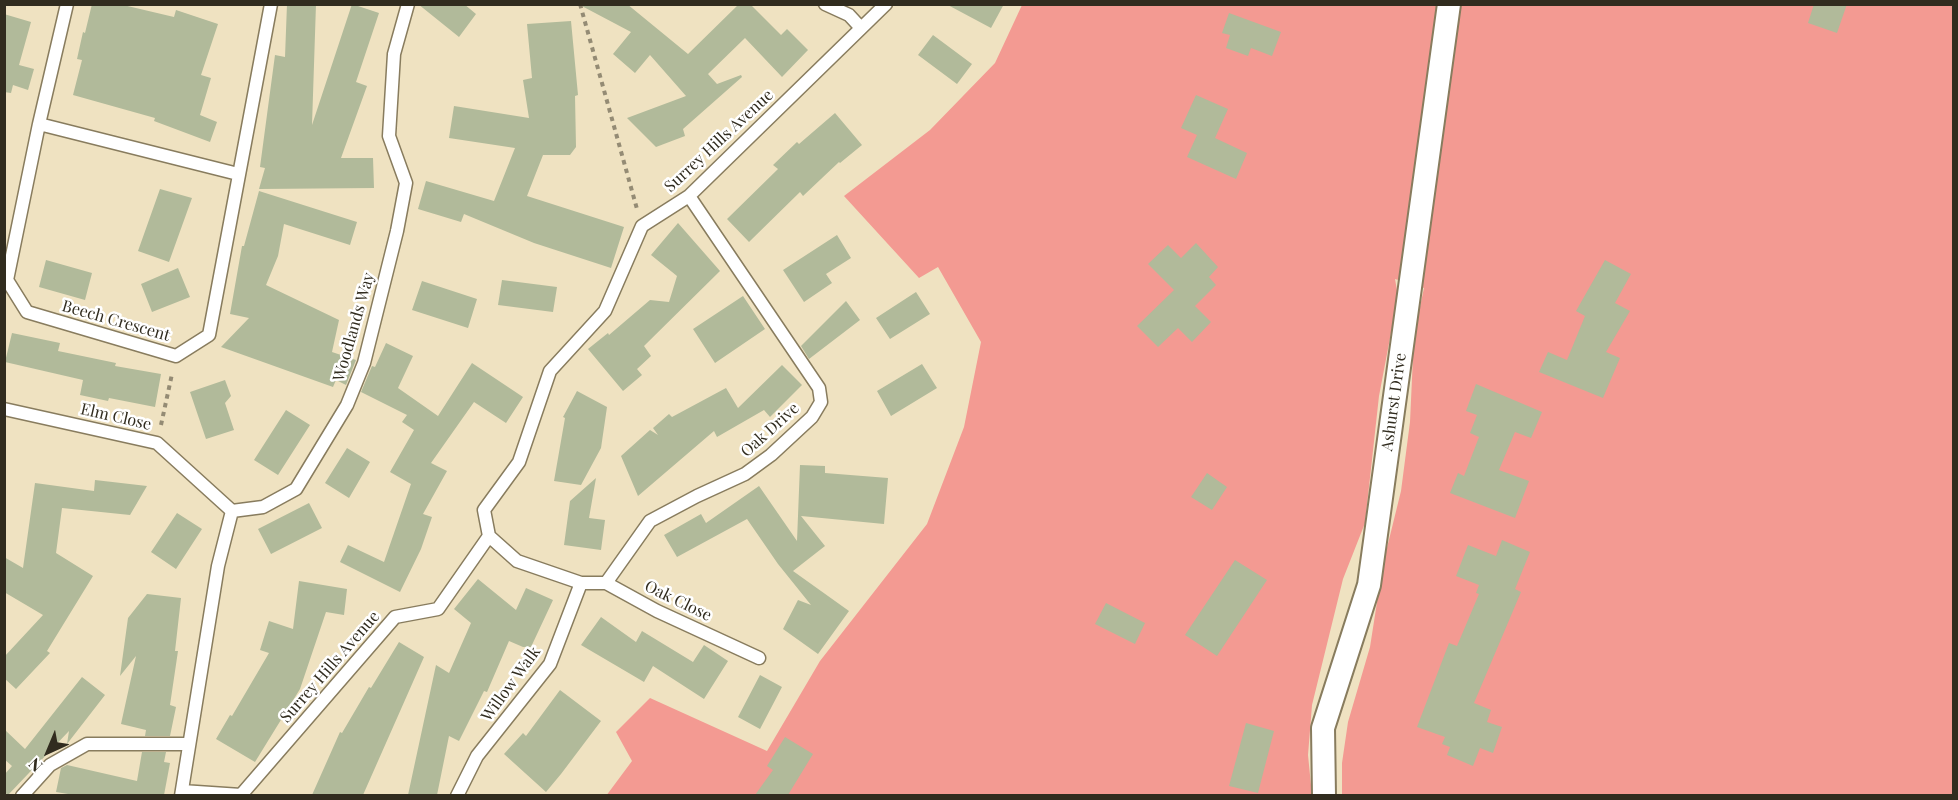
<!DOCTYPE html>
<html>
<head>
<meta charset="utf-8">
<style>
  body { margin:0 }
  #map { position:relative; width:1958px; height:800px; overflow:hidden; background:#efe2c1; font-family:"Playfair Display",serif }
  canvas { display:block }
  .frame { position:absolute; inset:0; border:6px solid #312c1f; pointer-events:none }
  .north { position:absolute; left:18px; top:722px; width:60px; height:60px; -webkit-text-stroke:4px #fff; paint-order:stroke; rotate:224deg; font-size:16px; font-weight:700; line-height:24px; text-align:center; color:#312c1f }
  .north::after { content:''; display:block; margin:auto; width:21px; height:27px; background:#312c1f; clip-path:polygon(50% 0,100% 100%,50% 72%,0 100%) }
</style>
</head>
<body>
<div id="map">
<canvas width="1958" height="800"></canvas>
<div class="frame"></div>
<div class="north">N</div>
</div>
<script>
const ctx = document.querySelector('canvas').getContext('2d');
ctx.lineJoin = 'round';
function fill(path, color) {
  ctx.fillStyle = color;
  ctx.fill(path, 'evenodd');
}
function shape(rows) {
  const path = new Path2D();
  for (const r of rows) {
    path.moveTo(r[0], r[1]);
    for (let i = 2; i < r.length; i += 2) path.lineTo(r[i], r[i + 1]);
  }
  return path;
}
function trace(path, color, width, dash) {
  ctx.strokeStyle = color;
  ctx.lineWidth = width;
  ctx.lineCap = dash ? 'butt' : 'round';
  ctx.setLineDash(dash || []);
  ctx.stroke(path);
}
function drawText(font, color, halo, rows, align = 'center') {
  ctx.font = font + ' "Playfair Display",serif';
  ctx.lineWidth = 5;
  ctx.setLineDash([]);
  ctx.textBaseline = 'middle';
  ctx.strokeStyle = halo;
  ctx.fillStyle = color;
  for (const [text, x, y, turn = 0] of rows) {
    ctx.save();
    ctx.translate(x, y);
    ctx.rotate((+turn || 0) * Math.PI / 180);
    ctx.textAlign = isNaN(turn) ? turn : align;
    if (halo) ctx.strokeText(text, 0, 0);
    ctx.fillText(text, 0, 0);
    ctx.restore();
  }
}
const green = shape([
  [1022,5,1953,5,1953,795,1342,795,1342,763,1348,722,1370,647,1383,564,1401,491,1410,422,1414,335,1424,288,1395,279,1398,296,1379,396,1365,523,1343,579,1312,705,1308,755,1312,795,606,796,632,761,616,732,650,698,767,751,820,661,927,524,964,427,981,342,938,267,919,278,844,196,930,130,995,63]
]);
const building = shape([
  [92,4,119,4,174,17,176,10,218,24,201,75,211,78,200,115,217,122,210,142,154,121,155,118,73,95,82,60,77,59,83,32,85,33],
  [287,4,316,4,312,125,352,4,379,13,356,82,367,86,341,158,373,158,374,188,259,189,265,168,260,167,275,55,285,57],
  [418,4,464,4,476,14,459,37],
  [578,4,627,4,688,54,739,4,750,4,781,35,787,29,808,50,782,77,745,38,708,74,717,84,741,75,742,77,683,129,685,136,656,147,627,118,686,96,650,55,635,73,613,54,631,32],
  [946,4,1004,4,991,28],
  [1814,4,1847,4,1837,33,1808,23],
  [1229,13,1281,32,1272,56,1251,48,1248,56,1226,48,1230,35,1222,33],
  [4,14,31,22,19,65,34,69,28,90,13,85,11,93,4,92],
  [571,21,578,95,575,96,576,147,570,155,543,155,527,196,624,227,611,268,534,243,464,214,461,222,418,209,426,181,494,201,515,148,449,138,454,106,529,118,523,80,532,78,527,24],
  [933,35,972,64,957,84,918,55],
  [1196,95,1228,109,1215,138,1247,153,1236,179,1187,157,1197,135,1181,128],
  [835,113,862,145,840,163,839,162,803,196,800,192,749,242,727,219,778,169,773,165,797,142,799,144],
  [160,189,192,198,169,262,138,251],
  [259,191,357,222,350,245,284,224,278,256,266,285,339,320,332,352,356,360,346,385,336,380,333,387,221,347,249,318,230,314,242,246,244,246],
  [678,223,720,271,644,346,651,356,637,369,642,375,623,391,588,349,608,333,609,335,650,300,669,302,677,276,651,255],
  [837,235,851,258,826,274,832,283,804,302,783,270],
  [1196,243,1218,267,1209,277,1216,285,1195,306,1211,322,1192,342,1178,328,1158,347,1137,326,1174,290,1148,264,1168,245,1181,258],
  [46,260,92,273,85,300,39,287],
  [1605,260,1631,274,1615,303,1630,311,1606,352,1620,358,1603,398,1539,372,1548,352,1567,360,1585,316,1576,311],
  [178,268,190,297,152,312,141,284],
  [502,280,557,287,553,312,498,305],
  [422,281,477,299,468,328,412,310],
  [916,292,930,314,890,339,876,318],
  [743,296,765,329,715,363,693,329],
  [846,301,860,320,809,359,801,346],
  [12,333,60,343,58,351,116,363,115,366,161,374,155,407,109,398,108,401,80,395,83,380,5,362],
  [386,343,413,356,398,388,438,416,472,363,523,397,506,423,474,402,431,463,447,471,423,514,432,517,421,549,400,592,340,562,348,545,384,562,411,484,390,472,414,430,402,422,407,415,361,392,372,366,375,367],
  [922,364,937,388,891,416,877,391],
  [782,365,802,385,770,417,764,410,717,437,714,431,638,496,621,456,650,430,658,435,653,428,669,414,672,417,726,388,738,408],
  [225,380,231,396,225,403,234,430,206,439,190,392],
  [1476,384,1542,412,1531,438,1515,432,1499,470,1529,481,1515,518,1450,493,1458,473,1464,476,1479,437,1470,433,1477,415,1466,411],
  [577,391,607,407,601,448,581,485,554,481,565,418,563,417],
  [286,410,310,425,278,475,254,460],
  [347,448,370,462,349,498,325,483],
  [800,465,825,466,825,473,888,478,884,524,801,516,825,546,793,571,849,611,818,654,783,629,798,600,811,605,778,564,747,519,677,557,664,535,701,514,706,523,759,486,797,541],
  [1207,473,1227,487,1212,510,1191,497],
  [596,478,589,518,605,520,601,550,564,545,570,501],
  [95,480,147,486,130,515,62,508,56,553,93,576,47,651,50,653,16,689,4,678,4,657,43,615,4,592,4,557,23,568,35,483,94,491],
  [309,503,322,528,271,554,258,529],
  [177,513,202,529,176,569,151,552],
  [1502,540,1530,552,1515,589,1521,592,1474,703,1491,710,1487,722,1502,727,1493,753,1480,748,1473,766,1447,755,1450,747,1442,744,1445,737,1417,727,1449,643,1457,646,1479,594,1476,593,1479,585,1456,576,1468,545,1496,556],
  [1235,560,1267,580,1217,656,1185,635],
  [478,579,516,610,526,588,553,600,531,647,523,647,509,641,487,692,484,691,459,741,449,736,437,795,408,795,436,665,449,673,471,623,454,609],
  [299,581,347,589,344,615,326,612,300,689,255,762,216,739,230,715,232,716,269,653,260,650,269,621,293,629],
  [147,594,181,598,175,651,178,651,170,705,176,707,170,736,145,736,146,730,121,724,136,656,120,676,128,618],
  [1106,603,1145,623,1135,644,1095,624],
  [601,617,636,642,642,631,693,662,704,645,728,661,704,699,653,666,644,682,581,645],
  [399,642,424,657,363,795,312,795,340,732,342,733,369,687,371,688],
  [760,675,782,687,760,729,738,717],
  [82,677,105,695,67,744,69,731,8,795,4,792,4,775,12,766,4,759,4,729,25,749],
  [560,690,601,721,561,774,546,792,504,754,523,733,526,736],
  [1246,723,1274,731,1258,793,1229,786],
  [785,737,813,754,788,795,755,795,773,770,767,766],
  [142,752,166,752,164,762,170,763,164,795,74,795,56,792,61,768,67,765,137,781]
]);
const path = shape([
  [580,4,637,209],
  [161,425,172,374]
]);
const lane = shape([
  [67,4,39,124,7,280,27,312,176,356,209,335,271,4],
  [825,4,849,15,861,28],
  [39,124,238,174],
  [4,409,157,443,232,511],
  [581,583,606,583,657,611,759,658],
  [606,583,650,521,697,496,745,474,771,455,812,417,821,402,819,388,689,196],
  [182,791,241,795,395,617,438,609,489,536,484,510,519,462,550,371,605,311,642,226,689,196,886,4],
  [22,796,50,765,87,744,189,744],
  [181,796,218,566,232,511,263,507,296,489,347,405,364,363,397,231,406,183,389,136,394,54,408,4],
  [457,796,477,756,550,664,581,583,517,561,489,536]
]);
const street = shape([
  [1324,796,1323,728,1369,585,1449,4]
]);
const streetNames = [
  ["Surrey Hills Avenue",719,141,-43],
  ["Beech Crescent",116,321,16],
  ["Woodlands Way",354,327,-74],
  ["Ashurst Drive",1394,402,-82],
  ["Elm Close",116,417,13],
  ["Oak Drive",770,430,-42],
  ["Oak Close",678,601,26],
  ["Surrey Hills Avenue",330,667,-49],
  ["Willow Walk",511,684,-54]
];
fill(green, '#f39a92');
fill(building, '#b1ba9a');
trace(lane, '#887c5e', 15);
trace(street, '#887c5e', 26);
trace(path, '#948b74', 4, [4.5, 4.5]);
trace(lane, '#fff', 12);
trace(street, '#fff', 22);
drawText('16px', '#312c1f', '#fff', streetNames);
</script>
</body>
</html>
